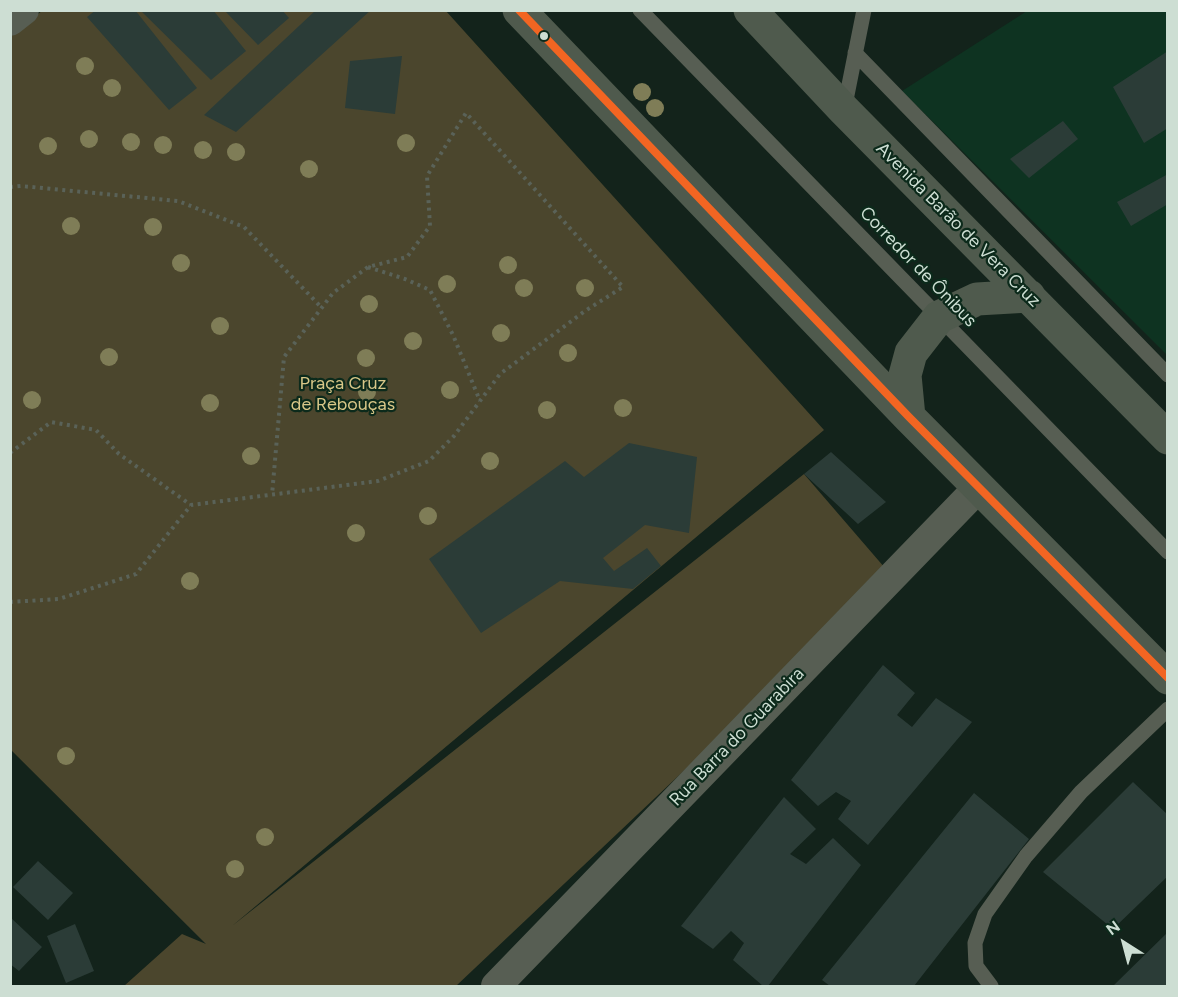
<!DOCTYPE html>
<html>
<head>
<meta charset="utf-8">
<style>
  body { margin:0 }
  #map { position:relative; width:1178px; height:997px; overflow:hidden; background:#13231b; font-family:Figtree,sans-serif }
  canvas { display:block }
  .frame { position:absolute; inset:0; border:12px solid #cdded3; pointer-events:none }
  .north { position:absolute; left:1094px; top:913px; width:60px; height:60px; -webkit-text-stroke:4px #0c2a1b; paint-order:stroke; rotate:324deg; font-size:16px; font-weight:700; line-height:24px; text-align:center; color:#cdded3 }
  .north::after { content:''; display:block; margin:auto; width:21px; height:27px; background:#cdded3; clip-path:polygon(50% 0,100% 100%,50% 72%,0 100%) }
</style>
</head>
<body>
<div id="map">
<canvas width="1178" height="997"></canvas>
<div class="frame"></div>
<div class="north">N</div>
</div>
<script>
const ctx = document.querySelector('canvas').getContext('2d');
ctx.lineJoin = 'round';
function fill(path, color) {
  ctx.fillStyle = color;
  ctx.fill(path, 'evenodd');
}
function shape(rows) {
  const path = new Path2D();
  for (const r of rows) {
    path.moveTo(r[0], r[1]);
    for (let i = 2; i < r.length; i += 2) path.lineTo(r[i], r[i + 1]);
  }
  return path;
}
function trace(path, color, width, dash) {
  ctx.strokeStyle = color;
  ctx.lineWidth = width;
  ctx.lineCap = dash ? 'butt' : 'round';
  ctx.setLineDash(dash || []);
  ctx.stroke(path);
}
function drawText(font, color, halo, rows, align = 'center') {
  ctx.font = font + ' Figtree,sans-serif';
  ctx.lineWidth = 4.5;
  ctx.setLineDash([]);
  ctx.textBaseline = 'middle';
  ctx.strokeStyle = halo;
  ctx.fillStyle = color;
  for (const [text, x, y, turn = 0] of rows) {
    ctx.save();
    ctx.translate(x, y);
    ctx.rotate((+turn || 0) * Math.PI / 180);
    ctx.textAlign = isNaN(turn) ? turn : align;
    if (halo) ctx.strokeText(text, 0, 0);
    ctx.fillText(text, 0, 0);
    ctx.restore();
  }
}
const built = shape([
  [1027,11,1167,11,1167,355,902,91]
]);
const green = shape([
  [42,11,446,11,824,430,232,926,804,474,891,575,456,986,124,986,182,934,206,944,11,750,10,34]
]);
const building = shape([
  [96,10,135,10,197,88,169,110,87,17],
  [140,10,213,10,246,51,211,80],
  [224,10,282,10,289,18,258,45],
  [316,10,371,10,236,132,204,115],
  [1168,51,1168,128,1144,143,1113,87],
  [402,56,395,114,345,108,350,61],
  [1063,121,1078,139,1029,178,1010,159],
  [1168,174,1168,204,1131,226,1117,202],
  [629,443,697,457,689,533,645,525,603,558,614,571,647,548,661,566,633,589,560,581,481,633,429,559,565,461,584,477],
  [831,452,886,502,858,524,804,474],
  [883,665,915,693,897,715,912,727,936,698,972,722,868,845,838,819,851,801,836,792,818,806,791,780],
  [1133,782,1168,815,1168,876,1113,929,1043,872],
  [974,793,1029,839,914,986,830,986,822,980],
  [784,797,816,829,790,854,806,864,833,838,861,865,768,986,763,986,733,960,744,943,731,931,713,949,681,926],
  [38,861,73,893,48,920,13,887],
  [10,917,42,947,19,971,10,964],
  [75,924,94,971,66,983,47,936],
  [1168,932,1168,986,1113,986]
]);
const path = shape([
  [10,187,21,186,178,201,244,227,321,307],
  [368,267,405,279,430,290,453,335,480,401],
  [10,453,51,422,96,430,119,454,191,505],
  [10,602,59,599,136,574,191,505,378,481,429,461,454,436,500,374,585,311,623,287,466,113,427,176,430,226,407,257,368,267,333,293,284,357,272,495]
]);
const lane = shape([
  [640,10,1168,552],
  [855,53,1168,375],
  [844,110,864,10],
  [991,986,976,966,975,943,985,914,1026,856,1081,792,1168,709]
]);
const street = shape([
  [10,21,24,10],
  [496,986,979,487]
]);
const highway = shape([
  [519,10,909,417,1168,678],
  [750,10,844,110,1168,438],
  [909,417,905,375,911,353,939,317,977,299,1029,296]
]);
const bus1 = shape([
  [519,10,909,417,1168,678]
]);
const trees = [
  [85,66],
  [112,88],
  [642,92],
  [655,108],
  [89,139],
  [131,142],
  [406,143],
  [163,145],
  [48,146],
  [203,150],
  [236,152],
  [309,169],
  [71,226],
  [153,227],
  [181,263],
  [508,265],
  [447,284],
  [524,288],
  [585,288],
  [369,304],
  [220,326],
  [501,333],
  [413,341],
  [568,353],
  [109,357],
  [366,358],
  [450,390],
  [367,392],
  [32,400],
  [210,403],
  [623,408],
  [547,410],
  [251,456],
  [490,461],
  [428,516],
  [356,533],
  [190,581],
  [66,756],
  [265,837],
  [235,869]
];
const markers = [
  [544,36,5,"#cdded3"]
];
const streetNames = [
  ["Avenida Barão de Vera Cruz",958,225,45],
  ["Corredor de Ônibus",918,267,46],
  ["Rua Barra do Guarabira",737,737,-46]
];
const parkNames = [
  ["Praça Cruz",343,384],
  ["de Rebouças",343,405]
];
fill(built, '#0e3321');
fill(green, '#4b462d');
fill(building, '#2b3c37');
trace(path, '#5a6258', 4, [3, 4.5]);
trace(lane, '#575e53', 15);
trace(street, '#575e53', 30);
trace(highway, '#4f5a4d', 33);
trace(bus1, '#f26522', 8);
ctx.fillStyle = '#7f7d57';
for (const [x, y] of trees) {
  ctx.beginPath();
  ctx.arc(x, y, 9, 0, 2 * Math.PI);
  ctx.fill();
}
for (const [x, y, r, color] of markers) {
  const dot = new Path2D();
  dot.arc(x, y, r, 0, 2 * Math.PI);
  ctx.fillStyle = color;
  ctx.fill(dot);
  trace(dot, '#0c2a1b', 2);
}
drawText('18px', '#cdded3', '#0c2a1b', streetNames);
drawText('18px', '#d8c788', '#0c2a1b', parkNames);
</script>
</body>
</html>
